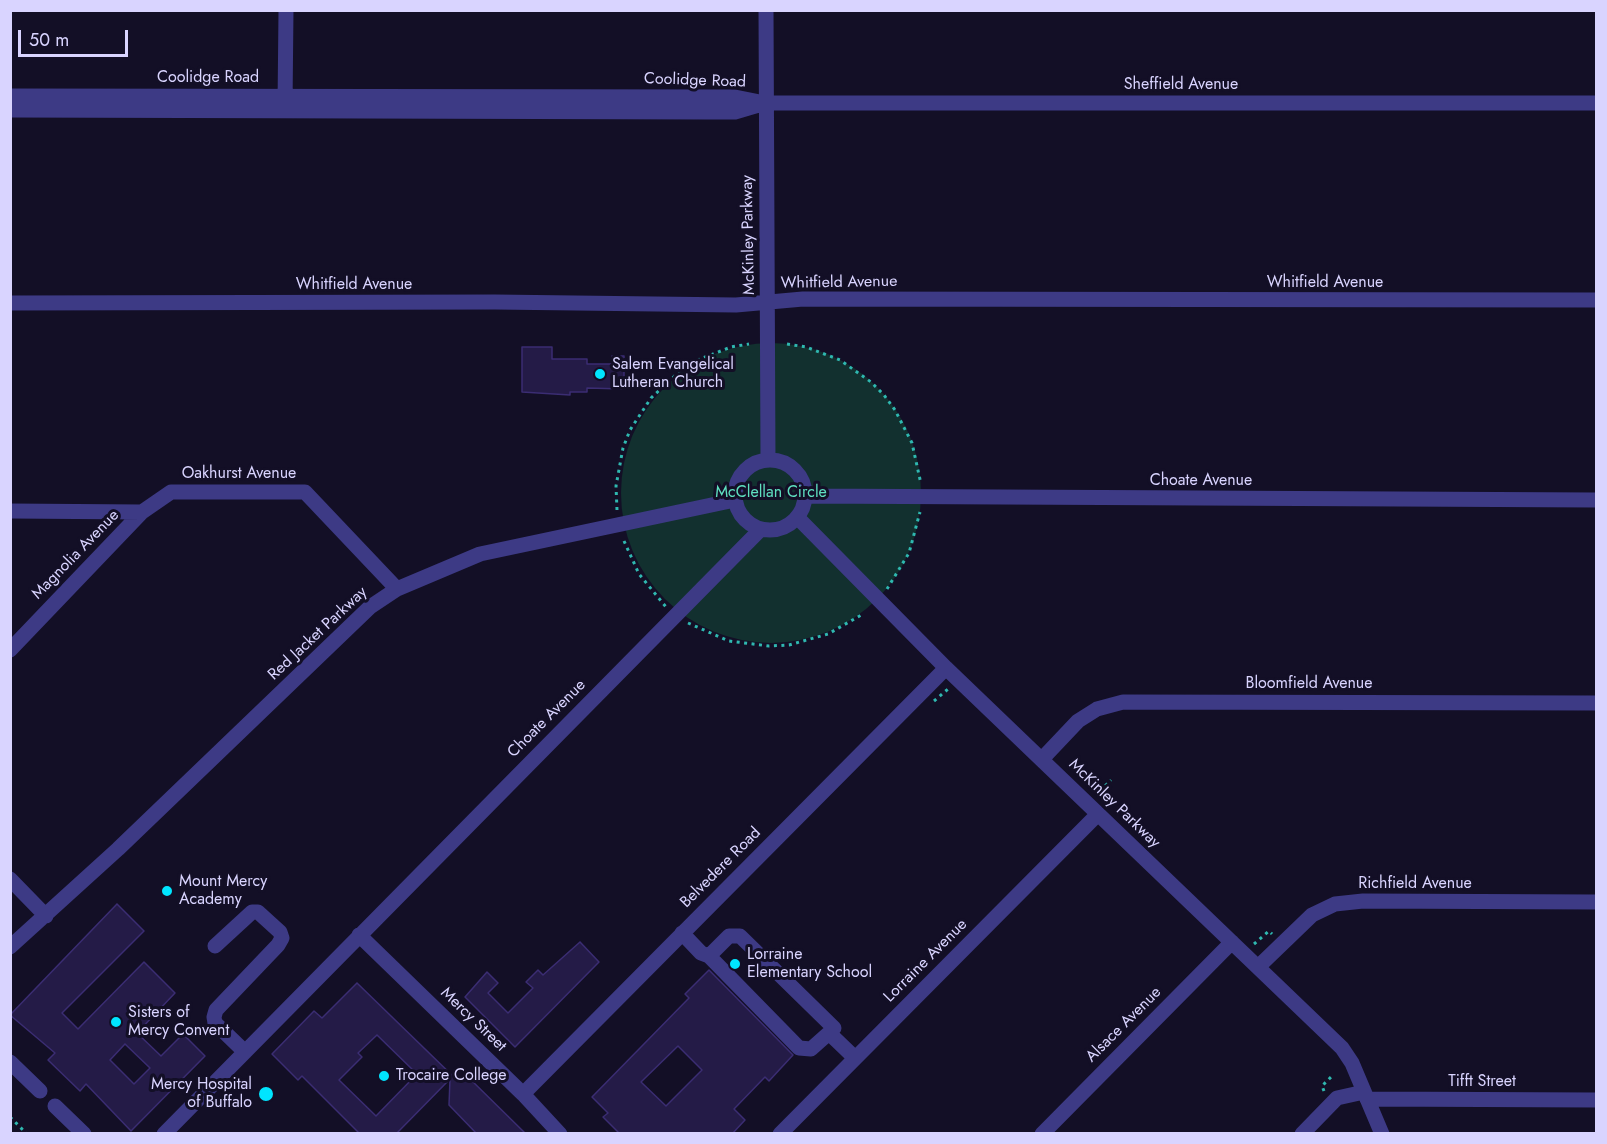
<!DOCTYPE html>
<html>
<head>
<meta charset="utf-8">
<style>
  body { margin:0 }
  #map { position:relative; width:1607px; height:1144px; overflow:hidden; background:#130f26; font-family:Jost,sans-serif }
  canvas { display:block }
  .frame { position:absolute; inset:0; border:12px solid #d9d4ff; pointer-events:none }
  .scale { position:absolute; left:18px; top:30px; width:110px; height:27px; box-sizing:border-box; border:3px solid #d9d4ff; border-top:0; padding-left:8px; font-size:18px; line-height:21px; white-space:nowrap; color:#d9d4ff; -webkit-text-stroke:4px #130f26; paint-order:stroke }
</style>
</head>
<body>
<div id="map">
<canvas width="1607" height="1144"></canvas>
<div class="frame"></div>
<div class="scale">50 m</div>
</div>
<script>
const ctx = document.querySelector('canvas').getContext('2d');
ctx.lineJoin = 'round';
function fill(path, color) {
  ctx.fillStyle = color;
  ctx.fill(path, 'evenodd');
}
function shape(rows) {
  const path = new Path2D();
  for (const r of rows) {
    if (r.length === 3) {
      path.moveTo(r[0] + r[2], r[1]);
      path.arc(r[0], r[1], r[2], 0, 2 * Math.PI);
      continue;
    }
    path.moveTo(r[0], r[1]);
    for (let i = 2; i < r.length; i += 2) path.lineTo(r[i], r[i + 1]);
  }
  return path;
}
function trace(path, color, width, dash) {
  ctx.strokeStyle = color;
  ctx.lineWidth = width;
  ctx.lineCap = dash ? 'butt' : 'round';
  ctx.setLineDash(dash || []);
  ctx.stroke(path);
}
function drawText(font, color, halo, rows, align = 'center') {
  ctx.font = font + ' Jost,sans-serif';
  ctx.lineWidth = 6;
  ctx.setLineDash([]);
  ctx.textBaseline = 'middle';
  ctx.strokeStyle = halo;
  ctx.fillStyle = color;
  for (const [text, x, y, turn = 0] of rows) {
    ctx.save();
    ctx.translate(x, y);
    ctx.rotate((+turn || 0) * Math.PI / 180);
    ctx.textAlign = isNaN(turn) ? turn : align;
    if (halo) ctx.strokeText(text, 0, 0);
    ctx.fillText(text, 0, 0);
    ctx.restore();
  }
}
const green = shape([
  [771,493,150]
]);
const building = shape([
  [522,347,552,347,552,359,587,359,587,364,612,364,612,356,624,356,624,389,587,388,587,392,570,392,570,395,522,392,522,347],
  [117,904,144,931,62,1013,78,1029,144,962,175,993,137,1033,161,1056,183,1034,205,1056,131,1131,86,1084,80,1091,48,1060,55,1053,10,1015,117,904],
  [125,1044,150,1068,134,1084,110,1060,125,1044],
  [580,942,599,962,515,1047,465,997,487,972,498,983,488,993,508,1013,533,988,526,982,538,970,543,975,580,942],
  [709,970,793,1055,769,1081,765,1077,734,1109,745,1120,732,1134,620,1134,603,1117,608,1113,592,1097,689,998,685,994,709,970],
  [678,1046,702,1070,666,1106,641,1082,678,1046],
  [357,983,459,1082,466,1075,526,1134,477,1134,449,1105,450,1079,396,1134,360,1134,302,1076,298,1080,272,1054,314,1011,322,1018,357,983],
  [377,1035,417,1074,376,1116,339,1080,362,1057,358,1053,377,1035]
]);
const path = shape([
  [787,344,806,347,840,360,871,382,884,395,895,410,912,443,921,484],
  [617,510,616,486,623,448,630,430,651,398,679,372,695,361,731,347,749,344],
  [624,541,639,574,666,607],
  [887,589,909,553,920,512],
  [688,623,729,641,769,646,789,645,828,634,863,614],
  [934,701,948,689],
  [1100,791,1111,780],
  [1254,944,1269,931,1272,934],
  [1324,1091,1322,1086,1333,1075],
  [10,1117,27,1134]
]);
const minor = shape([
  [766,10,768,459],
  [10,96,735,97,765,103,1596,103],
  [285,106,286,10],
  [10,110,707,112,735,112,762,104],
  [10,303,495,302,736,305,803,299,1596,300],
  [770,495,35],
  [805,496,1596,500],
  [10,511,142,512,171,492,305,492,397,589],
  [797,517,946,668,1342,1048,1352,1063,1382,1134],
  [10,650,142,512],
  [1042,759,1078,721,1097,709,1123,702,1596,703],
  [10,879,46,916],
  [682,933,701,953,709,956,729,936,740,936,834,1028,829,1033,855,1058],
  [359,935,523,1094,560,1134],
  [215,946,252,912,258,912,280,932,282,938,278,945,216,1010,214,1017,215,1023,245,1052],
  [10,947,118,849,370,607,397,589,480,554,735,500],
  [709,956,799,1048,811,1049,829,1033],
  [1258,967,1312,915,1335,904,1363,901,1596,902],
  [10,1062,40,1091],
  [523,1094,946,668],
  [1367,1099,1596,1100],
  [55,1106,84,1134],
  [164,1134,761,529],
  [780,1134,1098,814],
  [1042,1134,1232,942],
  [1302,1134,1337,1098,1364,1092]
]);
const markers = [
  [600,374,6,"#00e5ff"],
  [167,891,6,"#00e5ff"],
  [735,964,6,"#00e5ff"],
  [116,1022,6,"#00e5ff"],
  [384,1076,6,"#00e5ff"],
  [266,1094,8,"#00e5ff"]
];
const streetNames = [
  ["Coolidge Road",208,78],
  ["Coolidge Road",695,81,2],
  ["Sheffield Avenue",1181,85],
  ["McKinley Parkway",749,235,-91],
  ["Whitfield Avenue",839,283,-1],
  ["Whitfield Avenue",1325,283],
  ["Whitfield Avenue",354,285],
  ["Oakhurst Avenue",239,474],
  ["Choate Avenue",1201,481],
  ["Magnolia Avenue",76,555,-46],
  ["Red Jacket Parkway",318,634,-43],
  ["Bloomfield Avenue",1309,684],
  ["Choate Avenue",547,719,-45],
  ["McKinley Parkway",1114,804,44],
  ["Belvedere Road",721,868,-45],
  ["Richfield Avenue",1415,884],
  ["Lorraine Avenue",926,961,-45],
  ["Mercy Street",473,1020,44],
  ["Alsace Avenue",1124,1025,-45],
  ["Tifft Street",1482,1082]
];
const poiNames = [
  ["Salem Evangelical",612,365],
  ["Lutheran Church",612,383],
  ["Mount Mercy",179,882],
  ["Academy",179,900],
  ["Lorraine",747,955],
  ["Elementary School",747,973],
  ["Sisters of",128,1013],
  ["Mercy Convent",128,1031],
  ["Trocaire College",396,1076],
  ["Mercy Hospital",252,1085,"right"],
  ["of Buffalo",252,1103,"right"]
];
const parkNames = [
  ["McClellan Circle",771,493]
];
fill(green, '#12302f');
fill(building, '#241b47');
trace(building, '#3b2d73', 1.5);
trace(path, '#2fb8b0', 3, [3, 4.5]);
trace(minor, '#3d3a85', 15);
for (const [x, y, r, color] of markers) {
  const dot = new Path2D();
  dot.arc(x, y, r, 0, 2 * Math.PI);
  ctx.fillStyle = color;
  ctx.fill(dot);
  trace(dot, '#130f26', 2);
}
drawText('16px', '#d9d4ff', '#130f26', streetNames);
drawText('16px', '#d9d4ff', '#130f26', poiNames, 'left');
drawText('16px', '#5fe0c0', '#130f26', parkNames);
</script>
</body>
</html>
